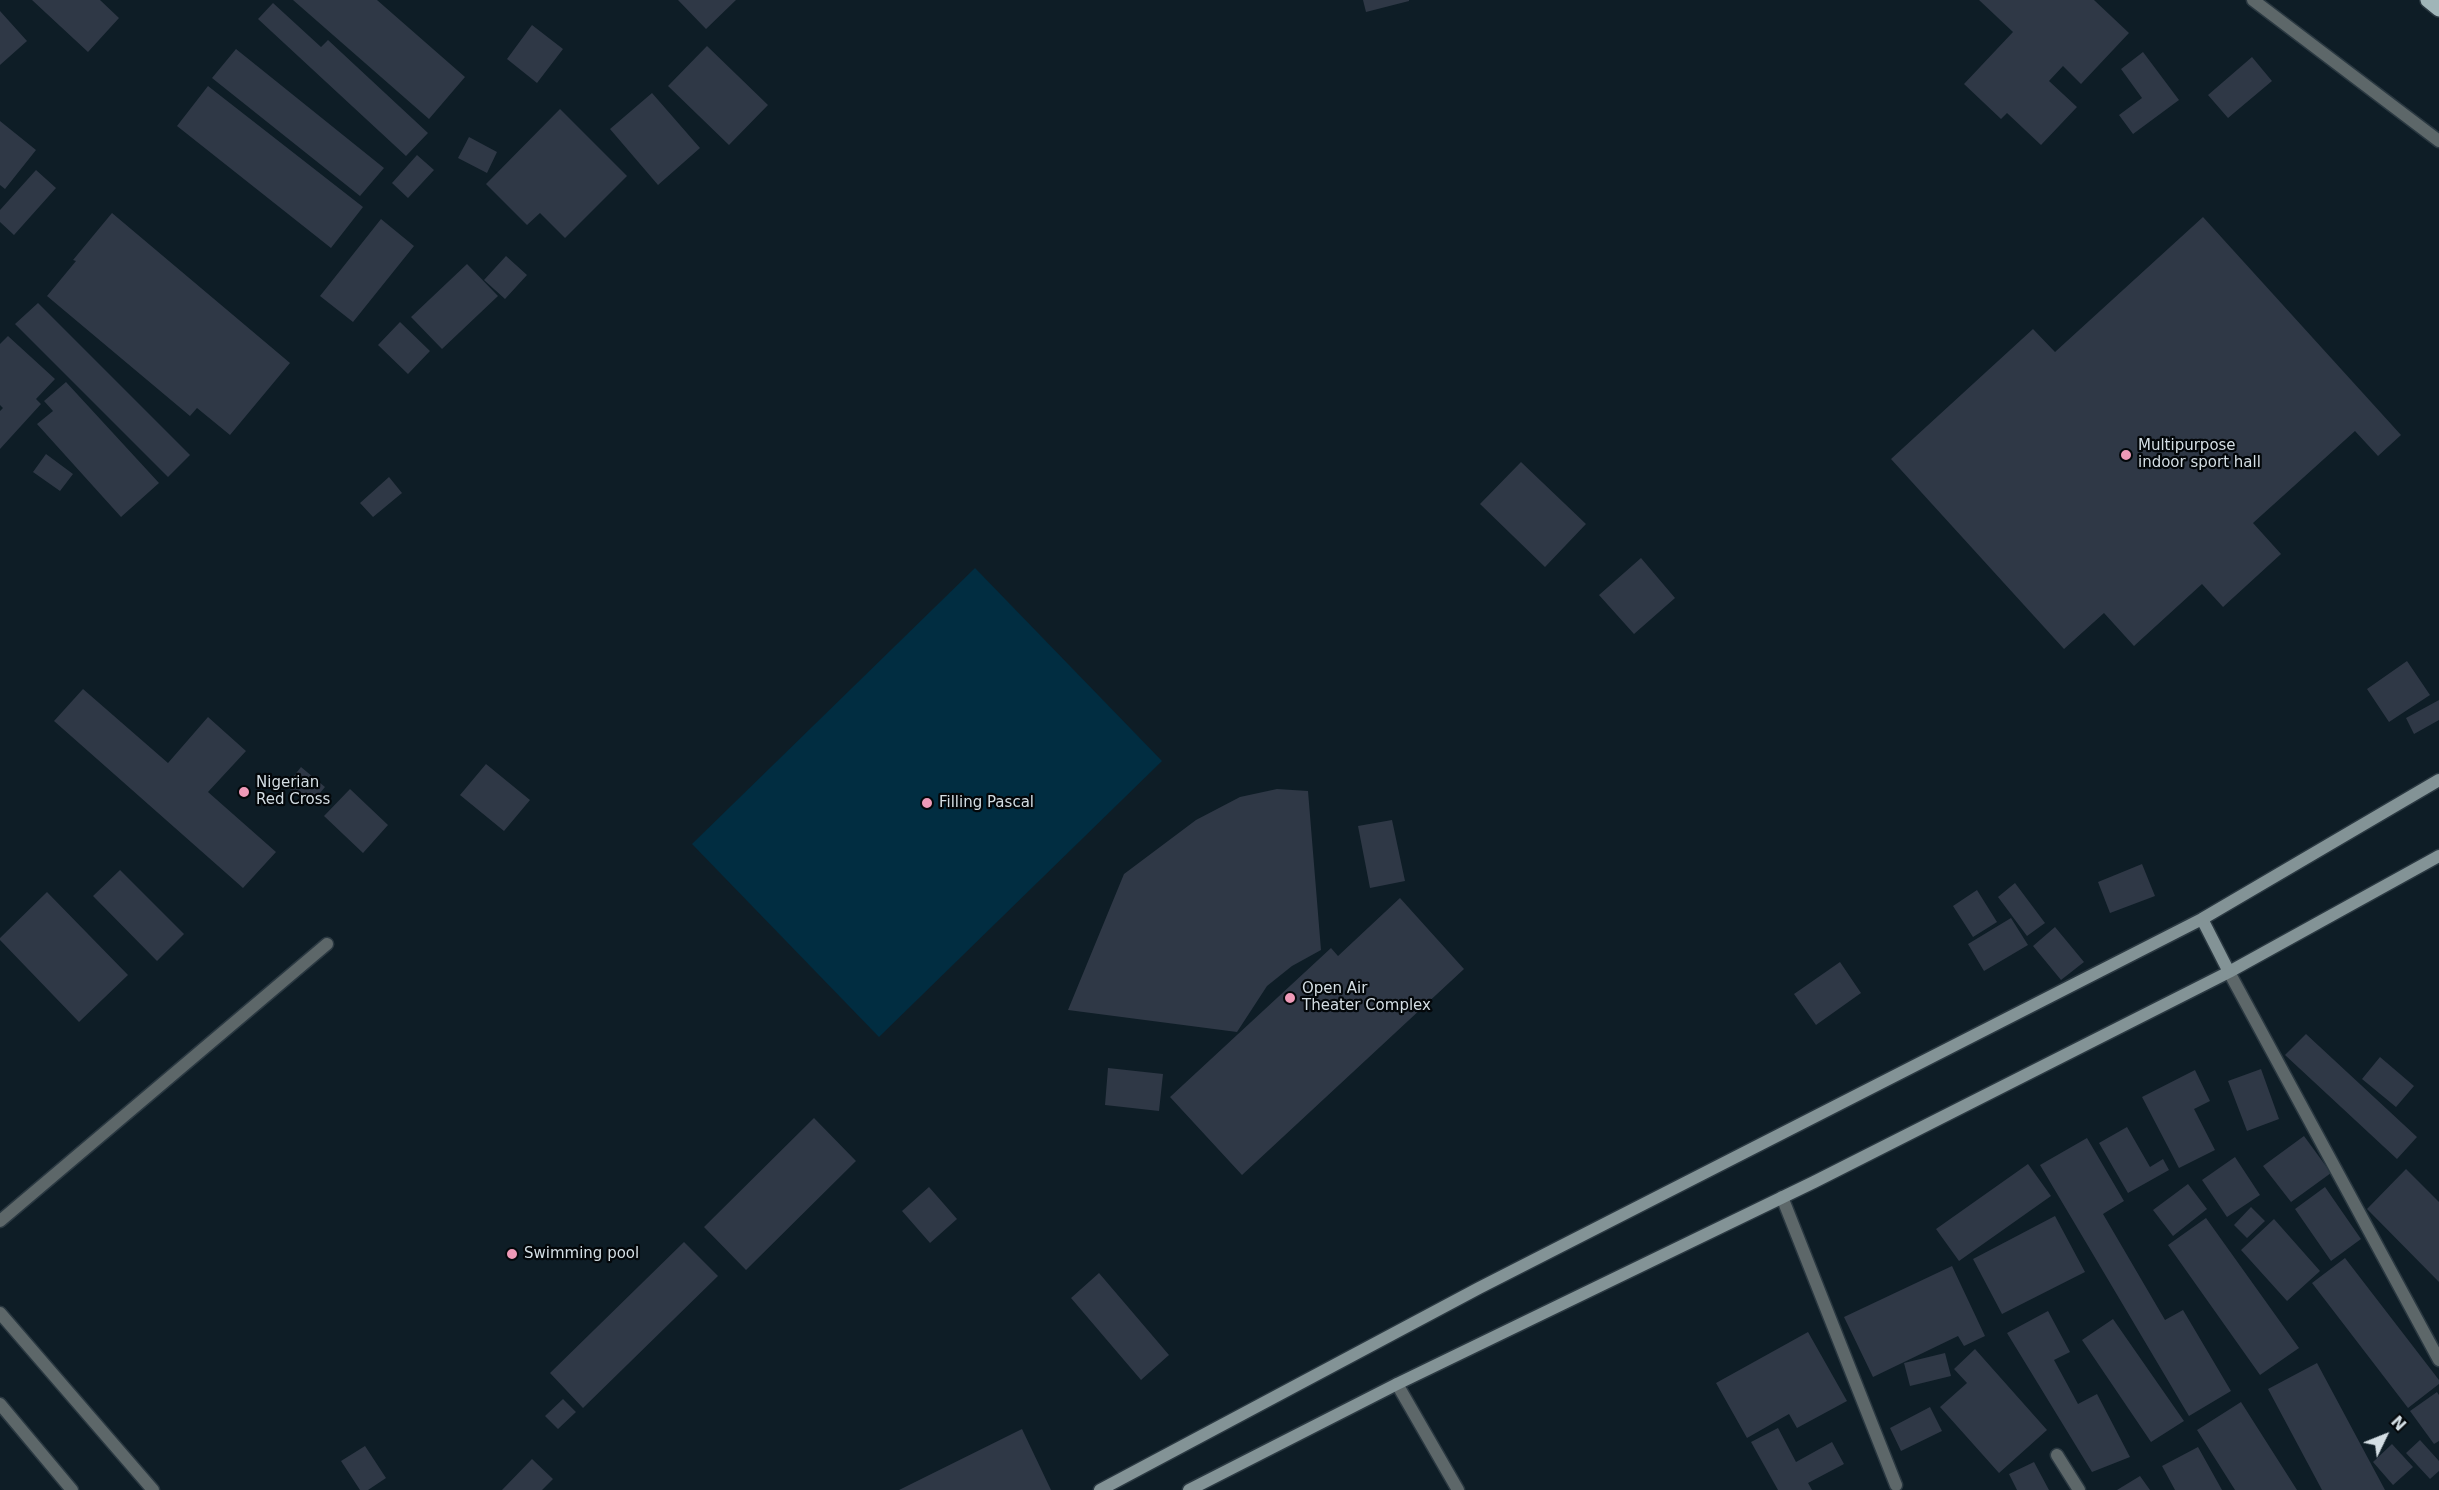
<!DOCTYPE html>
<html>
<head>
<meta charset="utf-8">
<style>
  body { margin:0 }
  #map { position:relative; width:2439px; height:1490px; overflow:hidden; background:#0e1d26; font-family:"DejaVu Sans",sans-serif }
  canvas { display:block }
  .north { position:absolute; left:2355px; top:1406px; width:60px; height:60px; -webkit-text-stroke:4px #03070a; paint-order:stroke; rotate:47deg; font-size:16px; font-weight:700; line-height:24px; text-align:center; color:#d4dee4 }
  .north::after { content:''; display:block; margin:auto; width:21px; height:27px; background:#d4dee4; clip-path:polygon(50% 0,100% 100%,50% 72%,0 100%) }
</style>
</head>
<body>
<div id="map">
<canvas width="2439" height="1490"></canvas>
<div class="north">N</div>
</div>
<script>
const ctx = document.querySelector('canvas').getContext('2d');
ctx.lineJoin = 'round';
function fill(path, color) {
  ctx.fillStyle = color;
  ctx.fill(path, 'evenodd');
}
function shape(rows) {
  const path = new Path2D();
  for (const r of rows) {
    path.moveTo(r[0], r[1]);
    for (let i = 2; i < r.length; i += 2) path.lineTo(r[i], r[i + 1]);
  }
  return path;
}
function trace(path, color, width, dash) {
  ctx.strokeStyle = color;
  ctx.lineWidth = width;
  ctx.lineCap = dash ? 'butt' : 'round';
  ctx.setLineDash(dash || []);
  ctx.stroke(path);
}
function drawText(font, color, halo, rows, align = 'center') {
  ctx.font = font + ' "DejaVu Sans",sans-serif';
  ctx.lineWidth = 4.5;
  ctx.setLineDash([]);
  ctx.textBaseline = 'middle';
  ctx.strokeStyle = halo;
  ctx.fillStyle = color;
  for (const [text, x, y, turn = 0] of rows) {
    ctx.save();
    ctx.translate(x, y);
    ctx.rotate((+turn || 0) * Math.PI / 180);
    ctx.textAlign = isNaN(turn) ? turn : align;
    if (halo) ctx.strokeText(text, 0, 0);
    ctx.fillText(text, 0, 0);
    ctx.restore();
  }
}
const green = shape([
  [975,568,1162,761,879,1037,692,844]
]);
const building = shape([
  [32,0,100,0,119,18,88,52],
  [293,0,377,0,465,77,429,119],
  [678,0,736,0,706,29],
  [1363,0,1409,0,1409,1,1366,12],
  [1979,0,2094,0,2129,33,2081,84,2063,66,2049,81,2077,107,2041,145,2007,113,2001,119,1964,84,2013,32],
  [273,3,321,47,328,40,428,133,406,156,258,19],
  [0,11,27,41,0,65],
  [532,25,563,49,537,83,507,59],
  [707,46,768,105,729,145,668,86],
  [236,49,384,168,360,196,212,78],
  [2143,52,2179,100,2133,134,2119,115,2142,98,2121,69],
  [2252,57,2272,81,2228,118,2208,95],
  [208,86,363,207,331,248,177,126],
  [652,93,700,148,658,185,610,129],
  [560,109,627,176,565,238,540,213,527,225,486,184],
  [0,121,36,150,5,189,0,185],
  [469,137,497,152,487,173,458,158],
  [417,155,434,170,408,198,392,183],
  [36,170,56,188,14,235,0,222,0,210],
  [112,213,290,363,230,435,197,408,190,416,47,296,76,261,73,260],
  [2203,217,2401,435,2378,456,2355,431,2253,523,2281,554,2223,607,2202,584,2134,646,2104,613,2064,649,1891,459,2033,329,2055,352],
  [381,219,414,246,353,322,320,296],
  [506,256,527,275,505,299,484,280],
  [467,264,498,296,442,349,411,317],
  [38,303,190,455,168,477,15,324],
  [400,322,430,351,408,374,378,345],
  [8,336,55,379,36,399,41,404,0,449,0,411,3,408,0,405,0,344],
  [66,382,159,483,121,517,37,424,53,411,44,401],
  [46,454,73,474,60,491,33,472],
  [1521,462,1586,524,1545,567,1480,504],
  [389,477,402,493,373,517,360,503],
  [1641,558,1675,598,1634,634,1599,595],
  [2407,661,2430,695,2389,722,2367,689],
  [83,689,168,763,208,717,246,751,208,792,276,852,243,888,54,721],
  [2439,700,2439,720,2414,734,2406,718],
  [486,764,530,800,504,831,460,795],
  [301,767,325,787,310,805,286,786],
  [350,789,388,825,363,853,324,816],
  [1277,789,1308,791,1321,950,1292,966,1267,986,1237,1032,1068,1010,1124,874,1196,820,1240,797],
  [1392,820,1405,881,1370,888,1358,826],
  [2142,864,2155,896,2110,913,2098,882],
  [120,870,184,934,157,961,93,896],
  [2015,883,2045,923,2027,936,1998,897],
  [1977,890,1997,922,1973,937,1953,906],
  [47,892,128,975,79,1022,0,940,0,938],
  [1400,898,1464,969,1242,1175,1170,1097,1331,948,1338,956],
  [2011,918,2028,945,1984,971,1968,944],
  [2055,927,2084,962,2061,980,2033,946],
  [1840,962,1861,993,1816,1025,1794,994],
  [2306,1034,2417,1137,2397,1159,2285,1055],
  [2380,1057,2414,1086,2396,1107,2362,1079],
  [1108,1068,1163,1074,1159,1111,1105,1105],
  [2261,1069,2279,1119,2247,1131,2228,1081],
  [2195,1070,2210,1101,2194,1109,2215,1150,2179,1168,2142,1097],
  [814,1118,856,1161,746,1270,704,1227],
  [2127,1127,2150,1167,2163,1159,2169,1170,2128,1193,2099,1143],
  [2304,1136,2331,1173,2291,1202,2263,1166],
  [2087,1138,2124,1201,2103,1214,2165,1320,2183,1310,2231,1391,2189,1416,2040,1165],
  [2235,1157,2260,1195,2227,1217,2202,1180],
  [2028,1164,2051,1196,1959,1261,1936,1229],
  [2406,1169,2439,1202,2439,1282,2367,1209],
  [2188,1184,2207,1209,2173,1236,2153,1210],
  [929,1187,957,1219,930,1243,902,1211],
  [2325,1187,2361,1239,2331,1261,2295,1209],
  [2251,1207,2265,1221,2247,1238,2234,1225],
  [2055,1216,2085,1272,2002,1314,1973,1259],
  [2206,1218,2299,1348,2260,1375,2168,1245],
  [2274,1219,2320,1271,2287,1301,2241,1250],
  [684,1242,718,1276,583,1408,550,1373],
  [2345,1258,2439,1380,2439,1384,2408,1408,2312,1283],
  [1952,1266,1985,1336,1964,1346,1958,1336,1873,1377,1844,1317],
  [1099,1273,1169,1355,1141,1380,1071,1298],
  [2048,1311,2070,1352,2054,1360,2078,1404,2097,1394,2130,1457,2092,1472,2007,1333],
  [2113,1319,2184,1421,2151,1442,2082,1340],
  [1808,1332,1847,1401,1797,1428,1789,1414,1747,1438,1716,1383],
  [1975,1349,2047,1430,1999,1473,1940,1407,1967,1383,1954,1369],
  [1945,1353,1951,1376,1910,1386,1904,1363],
  [2317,1363,2385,1490,2322,1490,2268,1389],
  [2437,1392,2439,1395,2439,1441,2434,1444,2410,1411],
  [563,1399,576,1412,558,1429,545,1416],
  [2241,1402,2297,1490,2235,1490,2197,1430],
  [1930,1407,1942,1431,1901,1451,1890,1428],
  [1778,1428,1796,1462,1832,1442,1844,1464,1808,1483,1812,1490,1778,1490,1751,1442],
  [1022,1429,1051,1490,899,1490],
  [2420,1440,2439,1461,2439,1471,2430,1479,2406,1453],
  [2392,1444,2413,1467,2393,1485,2373,1462],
  [365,1446,386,1478,368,1490,360,1490,341,1461],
  [2198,1447,2222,1490,2175,1490,2162,1466],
  [532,1459,553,1479,542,1490,502,1490],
  [2034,1462,2049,1490,2017,1490,2009,1474],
  [2140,1476,2150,1490,2117,1490]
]);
const lane = shape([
  [2253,0,2439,141],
  [0,1221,327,944]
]);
const street = shape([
  [2229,972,2439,1360],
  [1782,1197,1896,1485],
  [0,1313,153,1490],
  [1397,1384,1458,1490],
  [0,1404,72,1490],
  [2057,1455,2079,1490]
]);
const secondary = shape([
  [2202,919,2229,972],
  [1100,1490,1479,1288,2202,919,2439,780],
  [1189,1490,1397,1384,1814,1182,2229,972,2439,856]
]);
const primary = shape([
  [2428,0,2439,9]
]);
const markers = [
  [2126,455,6,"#ef9ab8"],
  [244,792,6,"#ef9ab8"],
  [927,803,6,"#ef9ab8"],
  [1290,998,6,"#ef9ab8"],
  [512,1254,6,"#ef9ab8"]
];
const poiNames = [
  ["Multipurpose",2138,446],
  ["indoor sport hall",2138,463],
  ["Nigerian",256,783],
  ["Red Cross",256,800],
  ["Filling Pascal",939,803],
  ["Open Air",1302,989],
  ["Theater Complex",1302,1006],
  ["Swimming pool",524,1254]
];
fill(green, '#012d41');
fill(building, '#2f3846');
trace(lane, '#2a3841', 15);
trace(street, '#2a3841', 15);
trace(secondary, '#2a3841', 15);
trace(primary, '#2a3841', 18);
trace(lane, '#5d6769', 12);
trace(street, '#5d6769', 12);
trace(secondary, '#839396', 12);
trace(primary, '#a0b5b8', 15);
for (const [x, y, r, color] of markers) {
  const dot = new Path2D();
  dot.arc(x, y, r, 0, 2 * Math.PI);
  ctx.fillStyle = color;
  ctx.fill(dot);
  trace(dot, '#03070a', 2);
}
drawText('15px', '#d4dee4', '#03070a', poiNames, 'left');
</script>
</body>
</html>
